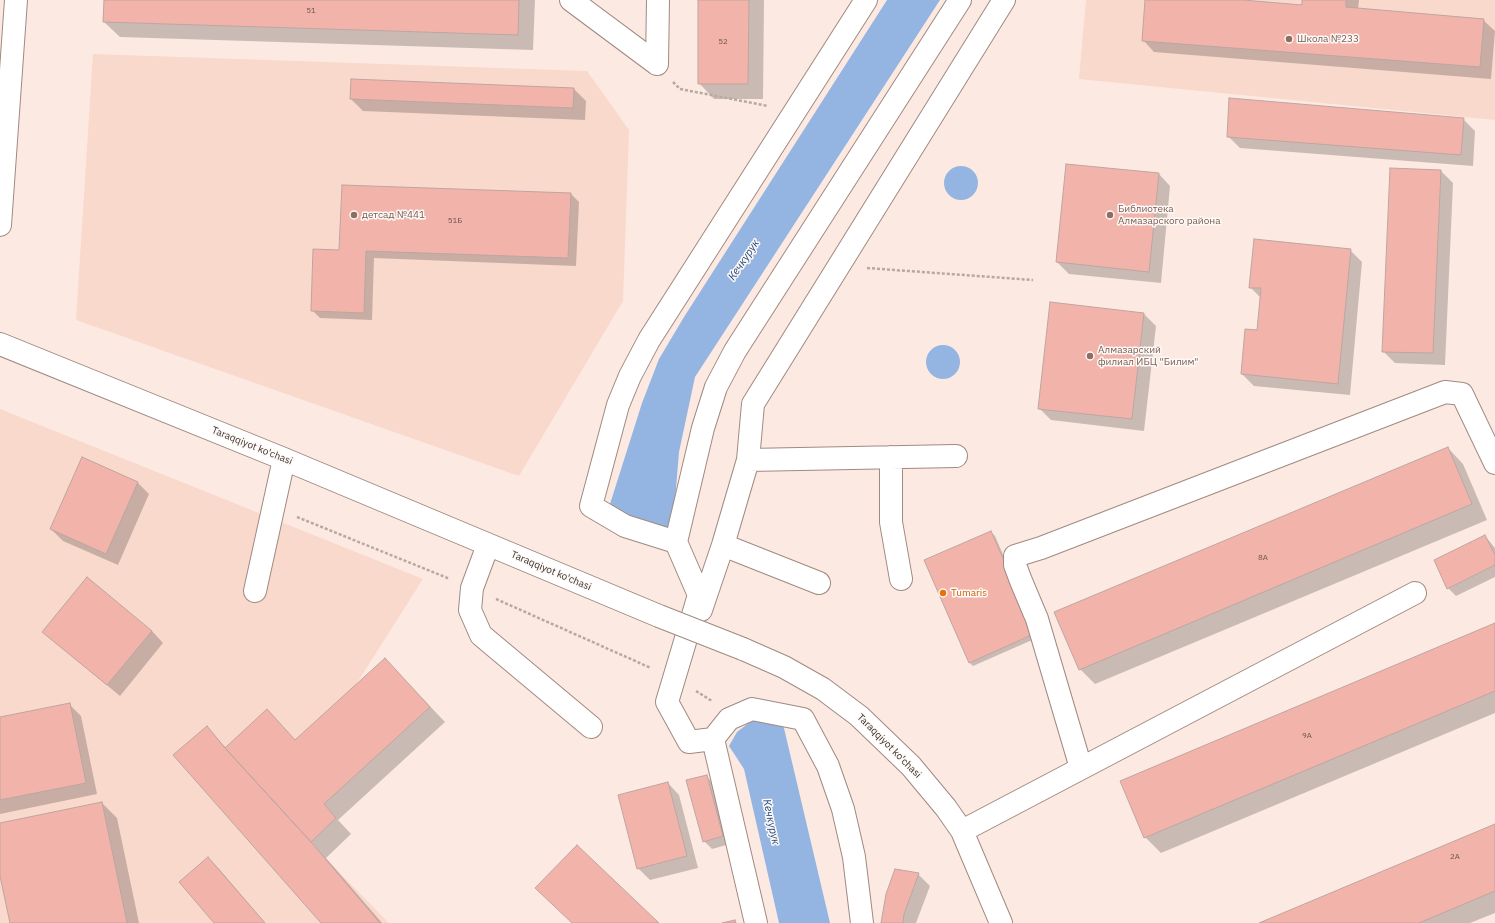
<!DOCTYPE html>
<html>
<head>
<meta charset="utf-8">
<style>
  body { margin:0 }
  canvas { display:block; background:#fce9e1 }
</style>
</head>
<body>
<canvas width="1495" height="923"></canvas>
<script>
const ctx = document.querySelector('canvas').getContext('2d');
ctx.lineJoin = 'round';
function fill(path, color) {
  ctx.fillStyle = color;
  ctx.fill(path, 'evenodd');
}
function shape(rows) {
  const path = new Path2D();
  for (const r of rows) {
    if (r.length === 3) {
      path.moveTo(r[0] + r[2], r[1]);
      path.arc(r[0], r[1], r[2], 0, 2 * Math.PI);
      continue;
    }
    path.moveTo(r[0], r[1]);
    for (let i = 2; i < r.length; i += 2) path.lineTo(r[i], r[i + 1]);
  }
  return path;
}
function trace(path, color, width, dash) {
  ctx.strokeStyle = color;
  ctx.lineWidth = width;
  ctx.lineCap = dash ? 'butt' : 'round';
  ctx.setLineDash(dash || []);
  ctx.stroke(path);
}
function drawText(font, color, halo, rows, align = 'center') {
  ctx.font = font + ' "IBM Plex Sans",sans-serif';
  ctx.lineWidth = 3;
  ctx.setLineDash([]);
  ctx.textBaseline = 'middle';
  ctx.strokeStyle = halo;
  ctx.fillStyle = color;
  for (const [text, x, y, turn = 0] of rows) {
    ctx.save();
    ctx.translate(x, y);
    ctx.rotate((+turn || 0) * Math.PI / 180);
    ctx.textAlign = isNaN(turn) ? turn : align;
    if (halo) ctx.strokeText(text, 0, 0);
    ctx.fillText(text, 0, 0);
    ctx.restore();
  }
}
const built = shape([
  [1086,0,1495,0,1495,120,1079,79],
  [93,54,587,71,629,130,623,301,519,476,76,320],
  [0,409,423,579,277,809,389,923,0,923]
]);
const water = shape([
  [887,0,940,0,695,377,679,452,673,525,660,533,652,536,610,504,642,403,659,359,684,317],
  [961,183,17],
  [943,362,17],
  [762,717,783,724,830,923,779,923,744,769,729,746,737,732,750,722]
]);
const shadow = shape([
  [105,0,535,0,533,50,120,37,104,22],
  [699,0,764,0,763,99,714,99,699,83],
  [1146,0,1230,0,1303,6,1303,0,1359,0,1358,9,1483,20,1495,31,1491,79,1154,52,1143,40],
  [574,89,586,101,585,120,363,111,351,99],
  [1463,119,1475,131,1473,166,1240,148,1228,136],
  [1441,171,1453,183,1445,365,1395,363,1383,351],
  [1159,174,1170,186,1161,283,1069,274,1057,262],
  [571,194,579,202,576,266,374,258,372,320,320,318,312,310,340,251],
  [1350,250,1362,262,1350,395,1254,386,1242,374,1258,331,1261,298,1250,287],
  [1144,314,1156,326,1144,431,1051,420,1039,408],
  [1448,448,1463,464,1487,520,1095,684,1080,669],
  [137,482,149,494,118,565,63,541,51,529],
  [991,532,995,536,1039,637,973,666,969,662],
  [1485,536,1495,548,1495,577,1456,596,1448,588],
  [1495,624,1495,713,1161,853,1145,837],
  [152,631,163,643,120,696,43,632],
  [385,659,445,722,338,820,351,834,326,858,382,923,322,923,207,727,226,748,296,741],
  [69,704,81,716,97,794,0,814,0,718],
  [706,776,714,784,730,844,712,849,704,841],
  [668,783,679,795,698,868,650,880,638,868],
  [102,803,117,818,139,923,11,923,0,871,0,824],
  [1495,825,1495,913,1470,923,1261,923],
  [208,858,220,870,265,923,216,923],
  [918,874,930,886,916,923,882,923]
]);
const building = shape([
  [104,0,519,0,518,35,103,22,104,0],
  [698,0,749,0,748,84,698,84,698,0],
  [1145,0,1243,0,1302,5,1302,0,1346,0,1346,7,1484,19,1480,67,1142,41,1145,0],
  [351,79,574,88,573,108,350,99,351,79],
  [1229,98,1464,118,1461,155,1227,137,1229,98],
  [1066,164,1159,173,1149,272,1056,262,1066,164],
  [1390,168,1441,170,1433,353,1382,352,1390,168],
  [342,185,571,193,568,258,366,251,364,313,311,311,313,249,339,250,342,185],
  [1254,239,1351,249,1338,384,1241,374,1245,329,1257,330,1261,288,1249,288,1254,239],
  [1050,302,1144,313,1132,419,1038,409,1050,302],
  [1448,447,1472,504,1079,670,1054,612,1448,447],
  [82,457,138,482,106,554,50,529,82,457],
  [991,531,1036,633,969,663,924,560,991,531],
  [1485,535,1495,555,1495,565,1447,589,1434,560,1485,535],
  [87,577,152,631,107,685,42,632,87,577],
  [1495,623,1495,691,1144,838,1120,781,1495,623],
  [385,658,430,707,324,804,336,818,311,842,225,748,267,709,295,740,385,658],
  [70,703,86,783,0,800,0,717,70,703],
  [207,726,225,748,311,842,380,923,321,923,173,755,207,726],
  [707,775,723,836,703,842,686,780,707,775],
  [668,782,687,856,637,869,618,795,668,782],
  [102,802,127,923,10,923,0,876,0,823,102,802],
  [1495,824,1495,891,1419,923,1259,923,1495,824],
  [577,845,659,923,572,923,535,888,577,845],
  [208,857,265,923,214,923,179,882,208,857],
  [895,869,919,873,904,914,903,923,881,923,886,894,895,869],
  [735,920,736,923,722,923,735,920]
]);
const path = shape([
  [673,82,680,89,768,106],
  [867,268,1033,280],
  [297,517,450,579],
  [496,599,651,668],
  [696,691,712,701]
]);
const minor = shape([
  [571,0,657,64],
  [657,64,658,0],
  [0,225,16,0],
  [0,344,284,459,659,616],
  [891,457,891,522,901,579],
  [748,460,956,456],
  [676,542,703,428,716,387,735,351,960,0],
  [488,545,472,588,470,610,481,635,591,727],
  [723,545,819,583],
  [255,591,284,459],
  [701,610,723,545,748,460,753,404,1004,0],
  [743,649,784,667,823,689,859,716,911,766,946,808,962,831,1001,923],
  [713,739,729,719,752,709,803,719,828,766,843,809,854,857,862,923],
  [1081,768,1037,619,1021,581,1015,565,1015,556,1041,548,1445,392,1462,394,1495,463],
  [962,831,1415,593],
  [756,923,713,739,689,742,667,702,699,595,676,542,625,526,591,506,618,405,630,376,649,340,866,0]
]);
const minorBridge = shape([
  [659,616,743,649]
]);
const markers = [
  [1289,39,4,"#8d6e63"],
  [354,215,4,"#8d6e63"],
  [1110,215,4,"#8d6e63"],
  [1090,356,4,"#8d6e63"],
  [943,593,4,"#e8710a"]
];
const numberNames = [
  ["51",311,11],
  ["52",723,42],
  ["51Б",455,221],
  ["8A",1263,558],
  ["9A",1307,736],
  ["2A",1455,857]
];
const educationNames = [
  ["Школа №233",1297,39],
  ["Библиотека",1118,209],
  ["Алмазарского района",1118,221],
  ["детсад №441",362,215],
  ["Алмазарский",1098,350],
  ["филиал ИБЦ \"Билим\"",1098,362]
];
const streetNames = [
  ["Taraqqiyot ko'chasi",252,446,22],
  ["Taraqqiyot ko'chasi",551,571,23],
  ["Taraqqiyot ko'chasi",889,746,45]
];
const foodNames = [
  ["Tumaris",951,593]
];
const waterNames = [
  ["Кечкурук",744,260,-56],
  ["Кечкурук",771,822,78]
];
fill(built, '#f9d9cc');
fill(water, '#94b5e1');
fill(shadow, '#0003');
fill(building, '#f2b4aa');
trace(building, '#bea5a1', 1);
trace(minor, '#a08a81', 24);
trace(path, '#b8a8a2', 2.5, [3, 2]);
trace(minor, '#fff', 22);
trace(minorBridge, '#a08a81', 24, []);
trace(minorBridge, '#fff', 22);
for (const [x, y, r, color] of markers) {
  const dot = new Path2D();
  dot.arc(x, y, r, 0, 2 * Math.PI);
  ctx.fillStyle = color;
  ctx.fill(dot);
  trace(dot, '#fef9f7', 1.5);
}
drawText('8px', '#6a534e', null, numberNames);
drawText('10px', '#785e54', '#fef9f7', educationNames, 'left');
drawText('10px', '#3c332f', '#fef9f7', streetNames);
drawText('10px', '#c56008', '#fef9f7', foodNames, 'left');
drawText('italic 11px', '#1b447b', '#fef9f7', waterNames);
</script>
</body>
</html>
